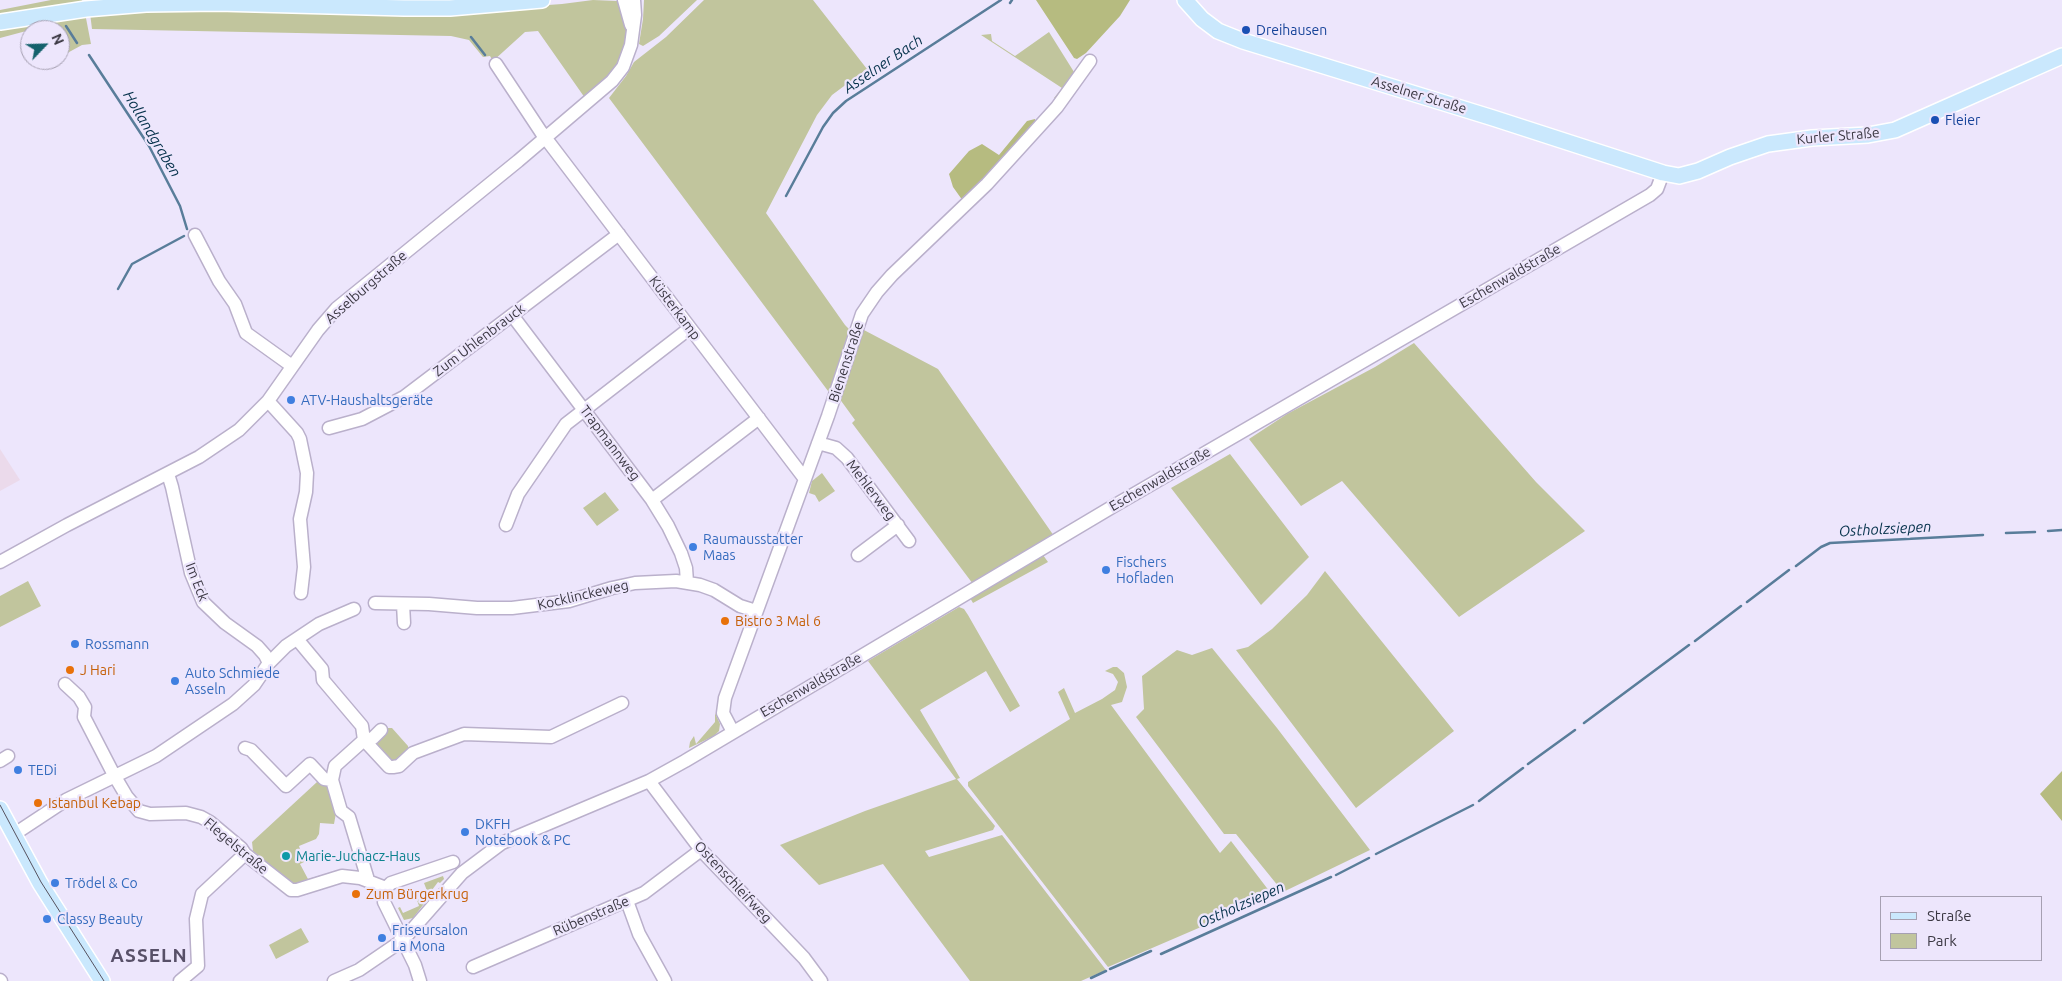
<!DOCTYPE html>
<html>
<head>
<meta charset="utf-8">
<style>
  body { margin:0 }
  #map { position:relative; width:2062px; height:981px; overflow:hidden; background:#ede6fc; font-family:Ubuntu,sans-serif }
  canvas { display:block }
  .legend { position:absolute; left:1880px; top:896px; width:162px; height:65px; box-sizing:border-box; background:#ede6fc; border:1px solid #a6a0b2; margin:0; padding:6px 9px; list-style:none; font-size:15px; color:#3b3843 }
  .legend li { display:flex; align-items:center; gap:10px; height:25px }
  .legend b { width:25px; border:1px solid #a6a0b2 }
  .north { position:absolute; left:20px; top:20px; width:50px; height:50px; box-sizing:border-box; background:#ede6fc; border:1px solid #a6a0b2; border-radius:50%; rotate:66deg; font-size:14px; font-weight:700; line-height:20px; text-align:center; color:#3b3843 }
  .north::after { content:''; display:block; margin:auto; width:18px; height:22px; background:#14616c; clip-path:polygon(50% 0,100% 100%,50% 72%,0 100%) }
</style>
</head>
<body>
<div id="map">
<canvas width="2062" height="981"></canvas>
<ul class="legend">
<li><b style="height:6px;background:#cae8fd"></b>Straße</li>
<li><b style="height:14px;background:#c1c59d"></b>Park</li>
</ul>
<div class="north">N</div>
</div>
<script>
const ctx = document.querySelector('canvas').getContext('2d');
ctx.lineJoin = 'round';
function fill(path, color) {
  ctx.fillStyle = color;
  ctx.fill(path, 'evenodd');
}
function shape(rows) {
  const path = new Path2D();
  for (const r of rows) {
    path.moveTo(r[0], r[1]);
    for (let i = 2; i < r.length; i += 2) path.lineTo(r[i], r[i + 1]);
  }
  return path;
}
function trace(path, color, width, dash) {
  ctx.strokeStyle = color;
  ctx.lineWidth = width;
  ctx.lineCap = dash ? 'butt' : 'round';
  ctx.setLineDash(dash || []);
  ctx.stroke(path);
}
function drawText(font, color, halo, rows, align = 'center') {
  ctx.font = font + ' Ubuntu,sans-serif';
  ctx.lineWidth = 4.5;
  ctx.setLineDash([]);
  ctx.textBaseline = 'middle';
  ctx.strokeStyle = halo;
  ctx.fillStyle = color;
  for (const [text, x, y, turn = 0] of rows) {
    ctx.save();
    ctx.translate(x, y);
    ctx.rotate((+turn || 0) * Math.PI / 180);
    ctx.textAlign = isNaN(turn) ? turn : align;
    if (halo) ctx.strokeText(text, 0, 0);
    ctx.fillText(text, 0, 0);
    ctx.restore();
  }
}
const education = shape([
  [0,449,20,480,0,491]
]);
const green = shape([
  [51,0,82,0,83,5,0,18,0,10],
  [593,0,617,1,626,21,627,37,621,61,610,76,585,98,538,31,525,32,493,61,490,56,483,57,469,40,451,36,92,29,90,13,124,10,466,11,562,4],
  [644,0,697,0,659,36,643,46,639,44,643,19],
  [704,0,813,0,867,69,832,95,817,115,766,213,845,325,852,332,831,395,609,98,626,76,634,62,666,37],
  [85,13,91,44,82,45,60,57,60,30,45,30,44,28,30,30,0,38,0,27],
  [1049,32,1074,72,1074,77,1057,98,1054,98,1062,88,981,35,991,34,992,41,1015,56],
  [862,329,938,369,1054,536,973,584,852,423,855,420,839,398],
  [1414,343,1536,482,1585,531,1459,617,1342,481,1301,506,1249,439,1287,414,1375,367],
  [1230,454,1309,557,1261,605,1171,488],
  [822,473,835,491,819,502,815,495,809,493,812,481],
  [605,492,619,510,597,526,583,508],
  [1043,555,1048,562,973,603,970,598],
  [1325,571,1454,731,1356,808,1236,650,1248,647,1272,629,1307,595],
  [28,581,41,606,0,627,0,596],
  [959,607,964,609,968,615,1020,706,1010,712,986,671,920,710,960,778,957,779,995,826,993,830,925,851,929,857,1002,835,1106,970,1081,981,970,981,883,864,819,885,780,845,865,811,956,779,868,661],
  [1212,648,1277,728,1370,850,1283,892,1236,834,1224,834,1136,717,1144,709,1142,676,1177,650,1192,655],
  [1113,667,1117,667,1124,673,1127,687,1122,702,1111,705,1220,853,1231,841,1273,896,1108,967,968,786,968,782,1070,719,1058,692,1064,688,1075,713,1102,699,1115,690,1118,682,1113,674,1105,671],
  [715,713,720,724,719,731,714,736,689,748,690,742,694,736,696,744,715,722],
  [387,728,392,728,408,746,409,753,391,764,376,748,374,739],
  [317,782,328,782,336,813,334,824,320,823,319,834,316,839,299,846,304,862,300,864,308,879,332,872,337,873,310,883,292,884,253,851,252,842],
  [443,876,444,879,440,883,438,882,432,890,433,892,413,918,404,920,398,908,400,907,403,913,419,906,417,900,429,896,424,883],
  [301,928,309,942,276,959,269,945]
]);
const forest = shape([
  [1036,0,1130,0,1120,16,1086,53,1077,59,1074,58],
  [1035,119,1036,126,963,201,953,187,949,174,969,151,982,144,999,155,1027,121],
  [2062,771,2062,821,2040,794]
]);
const stream = shape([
  [1010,3,1012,0],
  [66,26,77,43],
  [471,37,485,55],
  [89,55,149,146,180,206,187,229],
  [786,196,823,127,833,113,846,101,1001,0],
  [118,289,132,264,184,236],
  [2048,531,2062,530],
  [2006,533,2035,532],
  [1796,566,1821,547,1830,543,1983,535],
  [1747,602,1789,570],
  [1695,641,1741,606],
  [1584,723,1689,645],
  [1528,764,1575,730],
  [1479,801,1523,768],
  [1376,854,1473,805],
  [1336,875,1369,858],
  [1161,954,1331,877],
  [1110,969,1151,951],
  [1091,978,1106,971]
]);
const minor = shape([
  [624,0,631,25],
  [496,64,541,132,805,479],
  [195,235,219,281,235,304,246,333,292,366],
  [512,315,652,500,668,526,681,553,686,568,687,582],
  [268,401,297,433,300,439,307,473,306,492,300,519,304,567,301,593],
  [329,428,362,419,404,397,619,234],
  [818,443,836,448,847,458,909,541],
  [168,474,172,487,191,573,203,602,225,623,257,646,265,655,269,663],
  [652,500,759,418],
  [506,525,518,494,566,424,690,328],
  [858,555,898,525],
  [0,562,67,525,199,457,239,430,268,401,318,330,337,308,518,161,612,81,623,67,631,45,635,15,634,0],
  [375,603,429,604,477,608,512,608,569,601,612,588,635,583,676,581,700,585,714,590,740,606,756,611],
  [403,604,404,623],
  [297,639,322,669,323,680,362,726,364,740,389,767,393,767,399,766,413,753,464,734,551,737,622,703],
  [65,684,79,697,85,707,84,717,114,775,127,797,139,811,150,814,186,813,201,817,210,822,241,848,245,854,291,890,297,890,342,876,360,878,386,888],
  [733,732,723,713,725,698,828,416,862,314,877,292,892,275,987,184,1057,107,1090,61],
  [245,748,251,750,286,786,310,764,324,779,332,780],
  [0,761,8,756],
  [649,781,701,850,804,958,821,981],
  [13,835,66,800,156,756,233,704,254,685,269,663,286,646,319,624,354,609],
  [368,880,349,817,341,811,332,780,335,766,364,740,373,738,381,730],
  [627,901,639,934,665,981],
  [473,967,644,893,701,850],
  [0,980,1,981],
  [180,981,198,966,196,919,202,894,245,854],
  [334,981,359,970,403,940,462,873,502,843,649,781,685,761,1112,507,1650,195,1657,189,1663,173],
  [420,981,415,965,384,902,386,888,391,883,453,862]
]);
const major = shape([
  [1185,0,1202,19,1218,31,1243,41,1493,118,1663,173,1679,176,1698,171,1730,157,1768,144,1812,138,1868,135,1895,130,2062,56],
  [0,22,86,9,146,4,218,3,404,8,450,8,542,0],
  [0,809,40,883,102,981]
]);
const tram = shape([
  [0,805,41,882,104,981]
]);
const markers = [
  [1246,30,5,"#1a4fb4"],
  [1935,120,5,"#1a4fb4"],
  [291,400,5,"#3f7fe0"],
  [693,547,5,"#3f7fe0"],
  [1106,570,5,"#3f7fe0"],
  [725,621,5,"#e8710a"],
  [75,644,5,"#3f7fe0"],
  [70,670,5,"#e8710a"],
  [175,681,5,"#3f7fe0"],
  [18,770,5,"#3f7fe0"],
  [38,803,5,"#e8710a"],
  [465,832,5,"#3f7fe0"],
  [286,856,5,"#0f9aa8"],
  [55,883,5,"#3f7fe0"],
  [356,894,5,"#e8710a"],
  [47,919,5,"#3f7fe0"],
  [382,938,5,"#3f7fe0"]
];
const transitNames = [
  ["Dreihausen",1256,30],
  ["Fleier",1945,120]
];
const streetNames = [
  ["Asselner Straße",1419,95,17],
  ["Kurler Straße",1838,136,-5],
  ["Eschenwaldstraße",1510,276,-30],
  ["Asselburgstraße",366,287,-41],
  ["Küsterkamp",675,308,53],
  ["Zum Uhlenbrauck",479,340,-37],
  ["Bienenstraße",846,362,-72],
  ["Trapmannweg",610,443,53],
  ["Eschenwaldstraße",1160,479,-30],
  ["Mehlerweg",871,490,53],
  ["Im Eck",197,582,69],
  ["Kocklinckeweg",583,595,-13],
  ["Eschenwaldstraße",811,685,-30],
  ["Flegelstraße",236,846,40],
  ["Ostenschleifweg",733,882,47],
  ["Rübenstraße",591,916,-23]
];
const shopNames = [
  ["ATV-Haushaltsgeräte",301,400],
  ["Raumausstatter",703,539],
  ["Maas",703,555],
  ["Fischers",1116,562],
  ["Hofladen",1116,578],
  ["Rossmann",85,644],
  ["Auto Schmiede",185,673],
  ["Asseln",185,689],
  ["TEDi",28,770],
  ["DKFH",475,824],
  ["Notebook & PC",475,840],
  ["Trödel & Co",65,883],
  ["Classy Beauty",57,919],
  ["Friseursalon",392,930],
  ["La Mona",392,946]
];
const foodNames = [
  ["Bistro 3 Mal 6",735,621],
  ["J Hari",80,670],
  ["Istanbul Kebap",48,803],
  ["Zum Bürgerkrug",366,894]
];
const cultureNames = [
  ["Marie-Juchacz-Haus",296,856]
];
const waterNames = [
  ["Asselner Bach",883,64,-34],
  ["Hollandgraben",152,134,59],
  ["Ostholzsiepen",1885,529,-3],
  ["Ostholzsiepen",1241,905,-24]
];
const districtNames = [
  ["ASSELN",149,956]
];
fill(education, '#ebdaeb');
fill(green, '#c1c59d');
fill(forest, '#b6bb80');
trace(stream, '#597d9a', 2.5);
trace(minor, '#bab0cb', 15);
trace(major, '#fff', 18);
trace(minor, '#fff', 12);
trace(major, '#cae8fd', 15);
trace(tram, '#56525f', 1);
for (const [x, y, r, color] of markers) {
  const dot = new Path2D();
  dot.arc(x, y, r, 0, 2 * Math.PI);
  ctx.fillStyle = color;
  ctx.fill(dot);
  trace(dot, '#ede6fc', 2);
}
drawText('14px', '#164399', '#ede6fc', transitNames, 'left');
drawText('14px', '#3b3843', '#ede6fc', streetNames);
drawText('14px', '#366cbe', '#ede6fc', shopNames, 'left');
drawText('14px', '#c56008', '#ede6fc', foodNames, 'left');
drawText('14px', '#0d838f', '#ede6fc', cultureNames, 'left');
drawText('italic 15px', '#06324c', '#ede6fc', waterNames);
ctx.letterSpacing = '1px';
drawText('bold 19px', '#585068', '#ede6fc', districtNames);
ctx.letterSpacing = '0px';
</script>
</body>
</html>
